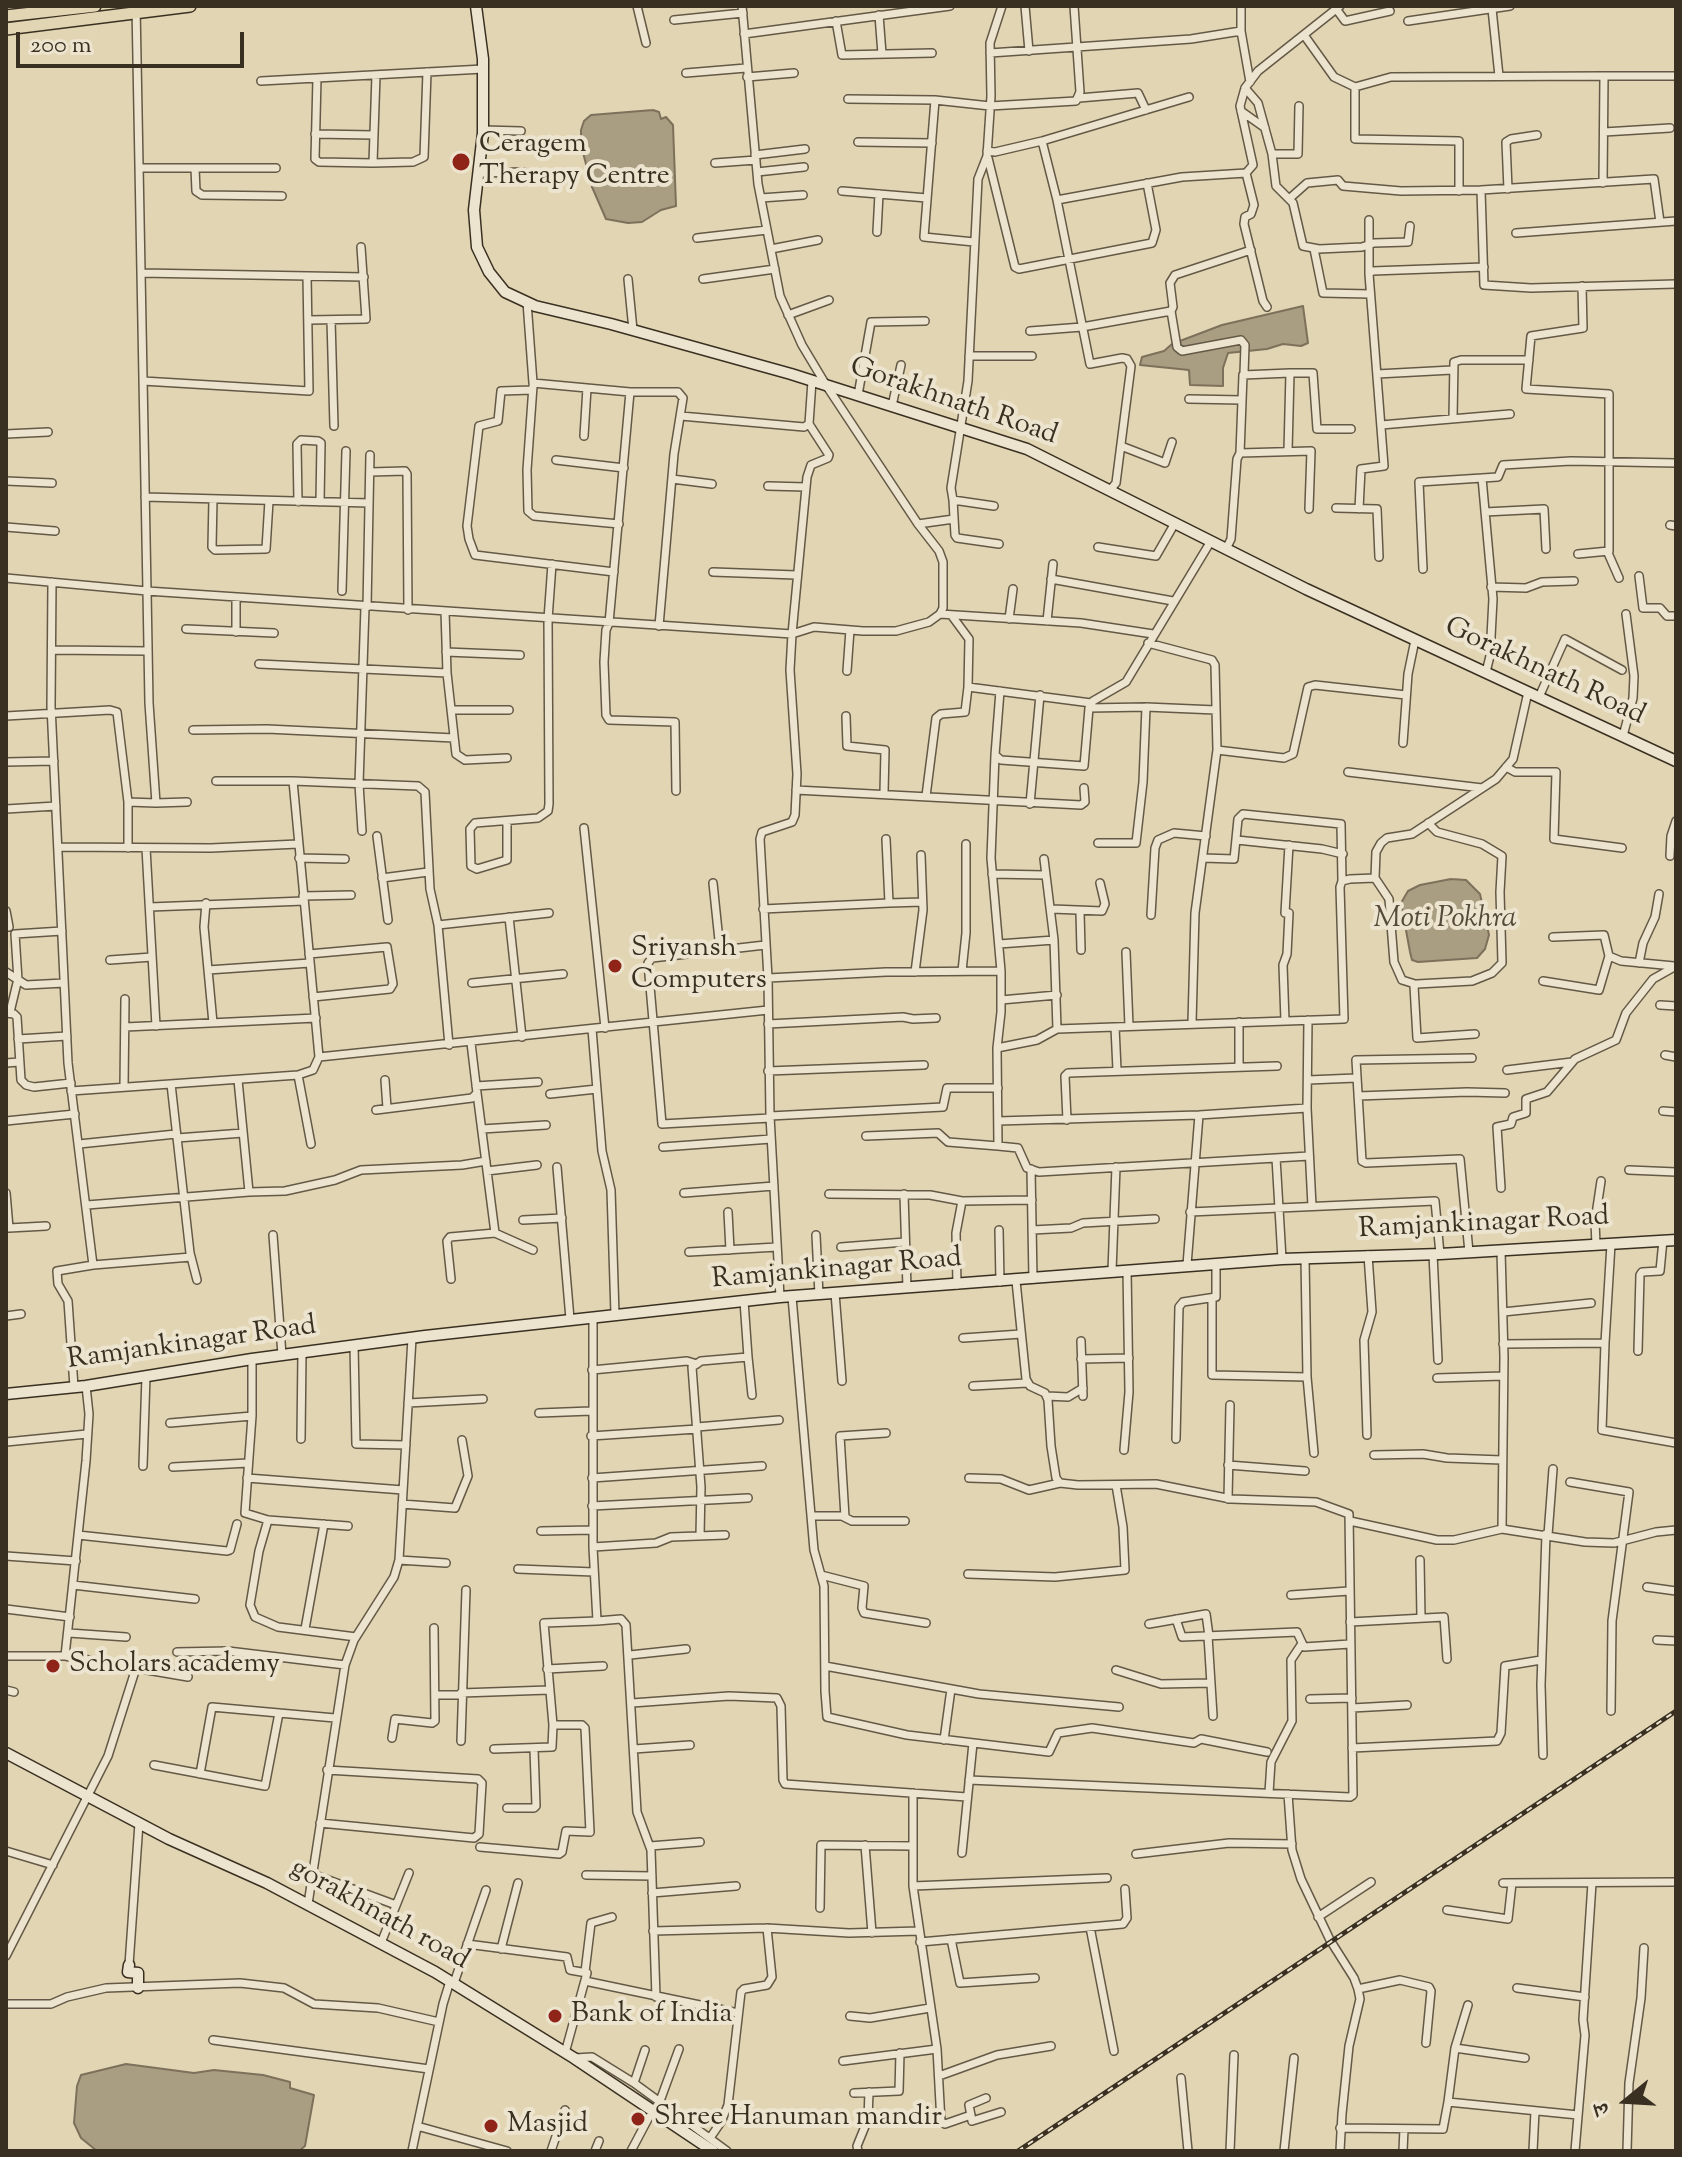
<!DOCTYPE html>
<html>
<head>
<meta charset="utf-8">
<style>
  body { margin:0 }
  #map { position:relative; width:1682px; height:2157px; overflow:hidden; background:#e2d5b3; font-family:"Sorts Mill Goudy","Noto Serif Devanagari",serif }
  canvas { display:block }
  .frame { position:absolute; inset:0; border:8px solid #3a3022; pointer-events:none }
  .north { position:absolute; left:1586px; top:2061px; width:80px; height:80px; -webkit-text-stroke:6px #ece4ce; paint-order:stroke; rotate:252deg; font-size:22px; font-weight:700; line-height:32px; text-align:center; color:#3a3022 }
  .north::after { content:''; display:block; margin:auto; width:28px; height:36px; background:#3a3022; clip-path:polygon(50% 0,100% 100%,50% 72%,0 100%) }
  .scale { position:absolute; left:16px; top:32px; width:228px; height:36px; box-sizing:border-box; border:4px solid #3a3022; border-top:0; padding-left:10px; font-size:24px; line-height:28px; white-space:nowrap; color:#3a3022; -webkit-text-stroke:6px #ece4ce; paint-order:stroke }
</style>
</head>
<body>
<div id="map">
<canvas width="1682" height="2157"></canvas>
<div class="frame"></div>
<div class="north">उ</div>
<div class="scale">200 m</div>
</div>
<script>
const ctx = document.querySelector('canvas').getContext('2d');
ctx.lineJoin = 'round';
function fill(path, color) {
  ctx.fillStyle = color;
  ctx.fill(path, 'evenodd');
}
function shape(rows) {
  const path = new Path2D();
  for (const r of rows) {
    path.moveTo(r[0], r[1]);
    for (let i = 2; i < r.length; i += 2) path.lineTo(r[i], r[i + 1]);
  }
  return path;
}
function trace(path, color, width, dash) {
  ctx.strokeStyle = color;
  ctx.lineWidth = width;
  ctx.lineCap = dash ? 'butt' : 'round';
  ctx.setLineDash(dash || []);
  ctx.stroke(path);
}
function drawText(font, color, halo, rows, align = 'center') {
  ctx.font = font + ' "Sorts Mill Goudy",serif';
  ctx.lineWidth = 8;
  ctx.setLineDash([]);
  ctx.textBaseline = 'middle';
  ctx.strokeStyle = halo;
  ctx.fillStyle = color;
  for (const [text, x, y, turn = 0] of rows) {
    ctx.save();
    ctx.translate(x, y);
    ctx.rotate((+turn || 0) * Math.PI / 180);
    ctx.textAlign = isNaN(turn) ? turn : align;
    if (halo) ctx.strokeText(text, 0, 0);
    ctx.fillText(text, 0, 0);
    ctx.restore();
  }
}
const water = shape([
  [653,110,659,112,661,119,666,117,673,125,676,206,661,210,642,222,628,223,606,219,592,187,581,145,581,130,584,121,591,115,653,110],
  [1303,306,1308,343,1301,346,1283,344,1267,349,1228,353,1223,368,1223,386,1190,385,1189,370,1140,365,1142,357,1164,351,1172,344,1222,325,1303,306],
  [1451,879,1466,880,1480,894,1489,935,1485,949,1477,958,1418,962,1412,960,1410,952,1401,903,1408,891,1420,885,1451,879],
  [126,2064,194,2073,214,2070,263,2075,290,2082,290,2088,314,2095,305,2146,299,2151,97,2151,81,2138,74,2123,77,2086,81,2075,126,2064]
]);
const street = shape([
  [637,6,646,43],
  [742,6,758,184,780,296,802,345,826,385,918,524,939,551,943,562,943,608,940,614,929,622,896,631,863,631,814,627,792,634,790,670,797,774,795,815,792,822,762,832,760,839,768,978,770,1116,780,1297],
  [1025,6,1029,51],
  [1241,6,1241,31,1250,82],
  [1492,9,1499,76],
  [1337,10,1345,21,1390,11],
  [879,15,882,54],
  [674,20,743,13],
  [836,21,842,55,932,53],
  [1408,21,1510,6],
  [744,34,950,6],
  [1304,35,1334,77,1355,87,1391,77,1604,76],
  [990,53,1191,39,1241,31],
  [686,73,746,68],
  [376,75,373,163,413,162,424,157,427,72],
  [747,77,794,73],
  [317,78,315,159,319,162,373,163],
  [261,81,483,69],
  [1355,87,1355,139,1459,141,1459,191],
  [1245,88,1258,103,1272,154,1276,186,1293,203,1303,246,1319,249,1362,247,1374,243,1408,242,1410,226],
  [1079,98,1138,93,1146,110],
  [848,99,935,100,924,237,974,242],
  [935,100,990,106,1076,101,1080,92,1074,6],
  [1241,111,1265,128],
  [483,130,521,131],
  [1604,132,1670,128],
  [315,134,374,135],
  [1042,141,1057,200],
  [858,142,932,143],
  [987,151,995,152,1042,141,1189,97],
  [1272,154,1298,154,1299,106],
  [755,155,805,149],
  [988,158,1015,267,1019,269,1152,243,1156,230,1147,183],
  [715,163,756,160],
  [139,168,276,168],
  [195,168,196,191,202,195,282,196],
  [757,172,804,167],
  [478,173,523,172],
  [1246,173,1254,205,1251,214,1245,217,1244,224,1263,301,1267,307],
  [1603,183,1604,76,1676,76],
  [1508,189,1506,142,1511,139,1537,135],
  [842,191,927,198],
  [761,198,803,195],
  [1289,199,1307,183,1338,180,1343,186,1401,191,1481,190],
  [1660,222,1654,179,1481,190,1484,285,1531,288,1676,284],
  [877,232,879,194],
  [1516,233,1676,221],
  [697,238,767,230],
  [771,249,818,240],
  [1314,249,1323,293,1370,294],
  [141,273,364,277],
  [1369,274,1369,220],
  [628,279,633,330],
  [703,279,775,269],
  [527,302,533,383,630,392,609,623,606,630,604,662,606,715,609,720,675,722,676,791],
  [1171,311,1177,347,1182,351,1241,340,1245,345,1244,374],
  [788,315,829,300],
  [309,320,366,319,361,247],
  [331,320,334,426],
  [1030,331,1082,327,1171,311,1173,307,1170,283,1175,275,1251,250],
  [969,356,1032,356],
  [1377,374,1452,370],
  [143,381,309,391,307,276],
  [533,386,527,470,528,511,534,516,619,524],
  [532,390,501,391,498,421,479,426,467,526,469,539,475,555,614,572],
  [630,392,678,392,683,398,674,454,659,626],
  [858,395,871,322,925,321],
  [1189,399,1242,400],
  [892,406,901,365],
  [681,416,804,427,809,424,812,381],
  [1453,418,1454,362,1461,360,1529,360],
  [1381,425,1510,414],
  [6,434,48,432],
  [584,436,587,388],
  [1121,446,1165,463,1172,442],
  [1288,451,1290,373,1313,373,1317,429,1351,429],
  [1240,453,1243,375,1290,373],
  [556,460,624,468],
  [370,472,405,471,407,474,408,610],
  [1482,478,1493,599,1490,656,1486,672],
  [672,479,712,484],
  [6,481,52,483],
  [768,486,806,487],
  [1110,490,1116,483,1131,366,1127,359,1122,358,1090,364,1057,200,1182,177,1246,173,1253,165,1240,106,1245,88,1258,71,1340,6],
  [145,497,369,503],
  [213,499,212,547,215,550,266,549,269,501],
  [953,500,955,535,957,538,999,544],
  [298,502,297,444,301,440,318,441,321,443,320,502],
  [994,506,953,500,951,488,968,381,978,179,987,156,991,96,990,43,1002,6],
  [1336,508,1377,509,1379,557],
  [1359,509,1361,469,1384,466,1369,274,1372,271,1484,267],
  [1485,512,1544,509,1546,549],
  [918,524,954,519],
  [1670,525,1676,526],
  [6,527,55,531],
  [1098,547,1156,556,1175,523],
  [1226,549,1231,539,1237,459,1240,453,1311,451,1309,509],
  [1608,553,1619,578],
  [1578,554,1609,551,1609,394,1526,389,1531,336,1583,328,1582,286],
  [1423,569,1419,482,1498,477,1503,465,1571,461,1676,463],
  [713,572,796,575],
  [1639,576,1643,608,1660,608,1667,616,1676,616],
  [6,578,147,591,136,6],
  [1051,579,1173,601],
  [52,582,51,706,68,1063,93,1265],
  [1491,587,1526,588,1542,582,1574,581],
  [342,591,346,451],
  [367,607,370,455],
  [445,611,447,673,456,754,465,760,507,758],
  [940,614,1081,623,1153,634],
  [952,616,969,639,968,687,1091,703],
  [1009,619,1013,589],
  [1047,621,1053,564],
  [186,629,274,633],
  [236,632,236,598],
  [1148,643,1212,660,1215,665,1217,750,1195,913,1192,1023],
  [52,650,148,651],
  [446,652,520,655],
  [259,664,447,673],
  [847,671,850,630],
  [1000,691,995,755,1001,760,1084,766,1089,708,1146,707,1143,782,1136,843,1098,843],
  [1539,697,1565,639,1622,670],
  [1146,707,1216,710],
  [1089,708,1093,701,1126,682,1211,541],
  [451,710,509,710],
  [6,716,110,710,117,712,128,802,156,803],
  [846,716,847,746,885,750,884,793],
  [193,730,267,729,454,738],
  [1623,736,1633,698,1634,676,1626,614],
  [1403,743,1408,674,1415,640],
  [1217,750,1284,758,1293,754,1308,687,1315,685,1406,695],
  [995,755,991,858,1001,971,1001,1012,997,1048],
  [6,762,54,761],
  [1506,767,1515,772,1556,772,1554,839,1622,848],
  [1348,772,1482,788],
  [216,781,293,781],
  [796,790,1081,805,1085,802,1084,788],
  [926,796,936,718,941,714,965,712,968,687],
  [187,802,156,803,149,703,147,591,792,634,807,477,811,465,828,458,829,455,809,424],
  [1030,804,1040,695],
  [6,809,56,806],
  [507,821,507,860,477,869,471,866,470,829,475,823,538,818,548,811,549,804,548,619,552,564],
  [1428,823,1437,832,1482,844,1502,856,1500,892,1502,963,1492,973,1472,981,1417,984,1414,986,1417,1038,1475,1034],
  [584,828,605,1028],
  [362,831,359,784,365,607],
  [377,836,388,920],
  [1237,840,1322,849,1343,854],
  [58,847,211,848,298,844],
  [128,848,128,802],
  [146,848,156,1026],
  [1670,856,1671,836,1676,821],
  [299,858,345,859],
  [1203,858,1234,859,1238,819,1243,814,1341,824,1342,881],
  [1044,859,1054,940,1057,1029],
  [992,874,1045,875],
  [382,878,428,872],
  [1375,878,1389,899,1394,962,1402,980,1415,984],
  [713,883,720,950],
  [303,896,351,895],
  [206,903,204,927,213,1023],
  [889,903,922,902],
  [150,907,304,901],
  [763,909,889,903,886,839],
  [1052,909,1102,911,1105,904,1100,883],
  [6,911,9,927],
  [1080,912,1081,950],
  [1285,913,1289,845],
  [1151,915,1155,848,1158,840,1174,833,1206,836],
  [509,917,522,1037],
  [438,925,549,913],
  [1553,937,1604,935,1609,956,1621,961,1674,966],
  [999,944,1054,940],
  [765,945,652,958,648,963,662,1124,770,1118],
  [1126,952,1129,1026],
  [309,954,387,947,393,984,390,989,313,997],
  [110,960,152,957],
  [1639,963,1643,943,1655,917,1659,894],
  [208,970,310,963],
  [962,971,966,933,966,844],
  [6,972,26,985,64,983],
  [915,972,923,910,921,855],
  [768,978,886,972,1001,971],
  [18,980,15,934,62,931],
  [1543,981,1599,990,1609,956],
  [472,983,563,974],
  [1001,1000,1057,995],
  [1660,1005,1676,1006],
  [10,1012,17,983],
  [6,1013,14,1014,17,1017,21,1080,26,1085,34,1087,71,1083],
  [1308,1020,1307,1108,1312,1206],
  [1285,1021,1283,965,1287,954,1289,913],
  [1239,1022,1239,1067],
  [768,1024,903,1017,913,1019,936,1018],
  [125,1027,316,1018],
  [1115,1027,1117,1070],
  [592,1029,602,1151,611,1190,615,1314],
  [18,1039,67,1036],
  [1665,1055,1676,1057],
  [319,1057,293,781,418,786,425,792,430,889,438,925,449,1045],
  [6,1063,19,1062],
  [1507,1070,1572,1062],
  [768,1071,924,1065],
  [298,1075,311,1144],
  [238,1080,249,1192],
  [385,1080,387,1108],
  [1308,1080,1356,1078],
  [171,1084,190,1253,197,1280],
  [476,1086,538,1082],
  [124,1087,125,999],
  [71,1091,298,1075,313,1070,319,1057,768,1010],
  [477,1093,495,1233],
  [550,1094,597,1089],
  [1358,1096,1467,1092,1505,1093],
  [376,1110,472,1098,477,1093,471,1043],
  [1663,1111,1676,1112],
  [770,1116,943,1107,947,1088,998,1088],
  [1067,1120,1065,1076,1068,1073,1277,1066],
  [6,1121,75,1114],
  [998,1121,1199,1115,1307,1108],
  [482,1129,546,1125],
  [866,1136,938,1133,948,1142,998,1146,997,1048,1037,1040,1057,1029,1344,1019,1340,887,1342,881,1350,879,1375,878,1376,852,1381,843,1387,838,1412,834,1496,779,1513,759,1528,692],
  [177,1138,243,1133],
  [79,1144,176,1134],
  [998,1146,1018,1148,1027,1168,1039,1172,1309,1156],
  [663,1147,771,1139],
  [1276,1158,1282,1259],
  [557,1167,570,1319],
  [1031,1169,1033,1279],
  [1629,1170,1676,1172],
  [487,1171,537,1165],
  [1501,1188,1497,1127,1511,1124,1513,1117,1526,1113,1526,1099,1547,1092,1575,1059,1616,1040,1626,1013,1653,979,1676,966],
  [6,1193,9,1228,6,1228],
  [684,1193,774,1186],
  [829,1194,930,1195,962,1201,1032,1200],
  [904,1194,907,1288],
  [87,1205,249,1192,285,1191,335,1180,361,1170,462,1165,486,1161],
  [728,1212,730,1250],
  [1190,1212,1435,1201,1440,1254],
  [523,1220,562,1218],
  [9,1228,46,1226],
  [999,1230,1000,1282],
  [1032,1230,1071,1228,1083,1223,1155,1219],
  [273,1235,282,1355],
  [816,1235,819,1295],
  [1596,1245,1595,1221,1601,1181],
  [841,1247,905,1242],
  [1501,1251,1504,1357,1502,1529,1585,1542,1614,1543,1656,1532,1676,1530],
  [689,1252,777,1247],
  [1469,1252,1460,1159,1366,1163,1362,1161,1356,1060,1472,1058],
  [1433,1254,1438,1360],
  [1305,1258,1307,1377,1314,1453],
  [1187,1265,1199,1115],
  [1112,1271,1116,1167],
  [451,1279,447,1241,450,1237,495,1233,533,1250],
  [957,1285,956,1233,962,1201],
  [835,1293,842,1381],
  [792,1297,814,1550,824,1586,825,1691,827,1717,907,1735,1049,1752,1058,1733,1092,1728,1194,1743,1201,1739,1267,1752],
  [1212,1299,1212,1375,1307,1377],
  [1503,1312,1591,1303],
  [6,1316,21,1314],
  [593,1317,593,1547,597,1621,621,1619,626,1625,637,1812,651,1850,656,1997],
  [963,1338,1021,1334],
  [1081,1341,1083,1396],
  [1605,1343,1611,1244],
  [1503,1344,1605,1343,1602,1430,1676,1443],
  [354,1345,356,1444,406,1445],
  [1638,1351,1640,1275,1642,1272,1660,1271,1663,1240],
  [748,1357,752,1395],
  [252,1359,252,1416,245,1513,268,1520,348,1526],
  [1081,1359,1129,1358],
  [592,1370,687,1361,697,1364],
  [1437,1378,1503,1376],
  [973,1386,1027,1383],
  [74,1387,68,1301,58,1284,57,1271,93,1265,191,1257],
  [1047,1396,1068,1397,1083,1388],
  [408,1403,483,1399],
  [539,1413,591,1411],
  [170,1423,252,1416],
  [697,1427,779,1420],
  [1367,1435,1364,1340,1372,1312,1368,1255],
  [591,1436,697,1429],
  [301,1439,302,1352],
  [1176,1439,1179,1307,1183,1302,1216,1297,1216,1263],
  [6,1442,87,1434],
  [1124,1450,1129,1392,1127,1270],
  [1374,1455,1423,1454,1447,1458,1502,1460],
  [1228,1465,1305,1471],
  [143,1466,146,1376],
  [173,1467,248,1463],
  [247,1478,403,1490],
  [592,1478,762,1466],
  [969,1478,1001,1479,1029,1490,1060,1483],
  [1570,1482,1629,1492,1612,1621,1611,1711],
  [1228,1499,1230,1405],
  [402,1504,455,1508,468,1476,462,1440],
  [592,1506,748,1498],
  [811,1516,842,1516,852,1521,905,1521],
  [845,1517,840,1436,886,1433],
  [268,1520,259,1551,250,1605,255,1617,278,1627,356,1637],
  [1350,1521,1437,1540,1454,1540,1502,1529],
  [541,1531,593,1530],
  [78,1535,227,1551,230,1550,237,1524],
  [1548,1535,1553,1469],
  [700,1536,701,1487,692,1367,701,1361,748,1357,744,1301],
  [593,1547,656,1543,671,1537,725,1535],
  [6,1556,76,1561],
  [399,1560,446,1563],
  [1420,1560,1421,1618],
  [518,1569,594,1572],
  [968,1574,1055,1577,1125,1570,1123,1527,1116,1485],
  [821,1575,864,1586,862,1608,864,1613,926,1623],
  [73,1585,195,1599],
  [1647,1587,1676,1591],
  [1291,1595,1349,1591],
  [6,1609,70,1617],
  [1176,1619,1182,1637,1297,1632,1304,1647,1350,1644],
  [1350,1622,1444,1617,1447,1659],
  [1149,1624,1206,1614,1209,1636],
  [305,1629,324,1524],
  [69,1633,126,1637],
  [1208,1636,1213,1716],
  [1657,1640,1676,1641],
  [177,1652,228,1651,345,1665],
  [630,1655,686,1649],
  [6,1656,65,1656,188,1677],
  [65,1656,86,1461,89,1414,86,1386],
  [825,1666,979,1694,1119,1707],
  [547,1669,603,1666],
  [1116,1670,1161,1684,1211,1683],
  [6,1690,14,1692],
  [461,1693,549,1690],
  [435,1695,461,1695],
  [1310,1699,1352,1698],
  [632,1703,729,1696,777,1698,781,1706,783,1780,785,1784,967,1797],
  [1352,1708,1407,1705],
  [392,1738,395,1719,432,1723,435,1721,434,1628],
  [944,1740,951,1689],
  [461,1741,466,1590],
  [1352,1748,1497,1741,1501,1733,1505,1666,1541,1660],
  [494,1749,552,1747,553,1725,544,1623,597,1621],
  [634,1749,690,1745],
  [1543,1755,1541,1685,1546,1534],
  [154,1765,265,1786,279,1713],
  [200,1774,212,1707,335,1718],
  [969,1780,1350,1797,1353,1795,1349,1514,1316,1502,1231,1499,1156,1484,1078,1485,1060,1483,1056,1478,1051,1446,1048,1400,1045,1393,1030,1386,1026,1379,1016,1281],
  [913,1793,913,1886,937,2049,941,2122,945,2124,971,2115],
  [1269,1793,1271,1762,1292,1721,1291,1660,1301,1645],
  [1288,1794,1292,1850,1301,1879,1330,1940,1354,1978,1358,1989,1360,1999,1349,2046,1342,2114,1340,2151],
  [507,1808,534,1808,536,1806,534,1749],
  [320,1823,474,1838,479,1834,482,1783,478,1779,327,1770],
  [865,1845,872,1933],
  [650,1846,700,1842],
  [480,1847,559,1854,562,1852,566,1831,590,1832,585,1728,582,1725,553,1725],
  [6,1851,53,1865],
  [962,1853,973,1743],
  [1136,1854,1229,1843,1292,1844],
  [312,1874,396,1905],
  [586,1875,652,1876],
  [1503,1883,1676,1882],
  [913,1886,1107,1878],
  [652,1893,736,1886],
  [308,1904,345,1665,354,1640,394,1577,399,1560,412,1338],
  [820,1908,821,1845,913,1846],
  [1447,1910,1508,1919,1512,1883],
  [1318,1917,1371,1882],
  [1090,1927,1114,2051],
  [653,1931,767,1928,849,1933,919,1931],
  [951,1939,960,1983,1035,1978],
  [920,1942,1123,1924,1127,1918,1125,1889],
  [381,1943,409,1873],
  [467,1944,567,1957,570,1970,587,1973,565,2053],
  [501,1949,518,1883],
  [6,1956,108,1756,136,1668],
  [129,1965,139,1823],
  [585,1972,591,1923,612,1917],
  [585,1981,738,2013],
  [454,1983,486,1890],
  [1517,1988,1585,1997],
  [1358,1989,1400,1980,1429,1987,1431,1991,1426,2043],
  [6,2004,51,2004,67,1997,106,1988,240,1983,284,1988,314,2004,378,2008,439,2022],
  [1468,2005,1455,2048,1448,2102,1578,2115],
  [850,2016,870,2018,930,2008],
  [213,2040,429,2069],
  [1455,2048,1525,2058],
  [575,2058,592,2057,634,2083,727,2151],
  [843,2061,937,2049],
  [939,2076,997,2055,1051,2046],
  [1181,2078,1188,2151],
  [634,2083,645,2050],
  [854,2093,899,2091,900,2053],
  [986,2098,969,2105,972,2121,1001,2112],
  [660,2101,679,2049],
  [893,2118,941,2120],
  [417,2126,507,2151],
  [1340,2128,1443,2129,1448,2102],
  [710,2138,721,2122,728,2105,741,1992,744,1989,767,1985,772,1977,767,1928],
  [412,2151,443,2004,450,1981],
  [551,2151,565,2110],
  [595,2151,599,2141],
  [631,2151,649,2117],
  [858,2151,857,2146,868,2119,869,2092],
  [1230,2151,1234,2055],
  [1284,2151,1294,2058],
  [1403,2151,1404,2129],
  [1533,2151,1535,2111],
  [1575,2151,1585,2035,1583,2020,1592,1883],
  [1627,2151,1629,2083,1641,1998,1644,1948]
]);
const secondary = shape([
  [476,6,483,59,483,133,474,210,477,247,489,272,505,292,535,306,611,324,791,374,1027,449,1306,589,1676,761],
  [6,1394,86,1386,252,1359,425,1336,780,1297,1282,1259,1440,1254,1676,1240],
  [6,1753,169,1839,267,1883,435,1972,574,2058,713,2151],
  [129,1965,128,1972,138,1973,138,1988]
]);
const primary = shape([
  [6,16,95,6],
  [6,29,190,6]
]);
const rail = shape([
  [1018,2151,1676,1711]
]);
const markers = [
  [461,162,10,"#8f2418"],
  [615,966,8,"#8f2418"],
  [53,1666,8,"#8f2418"],
  [555,2016,8,"#8f2418"],
  [638,2119,8,"#8f2418"],
  [491,2126,8,"#8f2418"]
];
const poiNames = [
  ["Ceragem",479,146],
  ["Therapy Centre",479,178],
  ["Sriyansh",631,950],
  ["Computers",631,982],
  ["Scholars academy",69,1666],
  ["Bank of India",571,2016],
  ["Shree Hanuman mandir",654,2119],
  ["Masjid",507,2126]
];
const streetNames = [
  ["Gorakhnath Road",953,403,19],
  ["Gorakhnath Road",1544,673,25],
  ["Ramjankinagar Road",1484,1225,-3],
  ["Ramjankinagar Road",837,1271,-5],
  ["Ramjankinagar Road",192,1345,-8],
  ["gorakhnath road",379,1916,29]
];
const waterNames = [
  ["Moti Pokhra",1445,921]
];
fill(water, '#a99d82');
trace(water, '#7d715c', 2);
trace(street, '#645946', 10);
trace(secondary, '#3a3022', 13);
trace(primary, '#3a3022', 14);
trace(street, '#ece4ce', 7);
trace(secondary, '#ece4ce', 10);
trace(primary, '#e2d5b3', 11);
trace(rail, '#3a3022', 5);
trace(rail, '#ece4ce', 2, [6]);
for (const [x, y, r, color] of markers) {
  const dot = new Path2D();
  dot.arc(x, y, r, 0, 2 * Math.PI);
  ctx.fillStyle = color;
  ctx.fill(dot);
  trace(dot, '#ece4ce', 3);
}
drawText('28px', '#3a3022', '#ece4ce', poiNames, 'left');
drawText('28px', '#3a3022', '#ece4ce', streetNames);
drawText('italic 30px', '#564b3a', '#ece4ce', waterNames);
</script>
</body>
</html>
